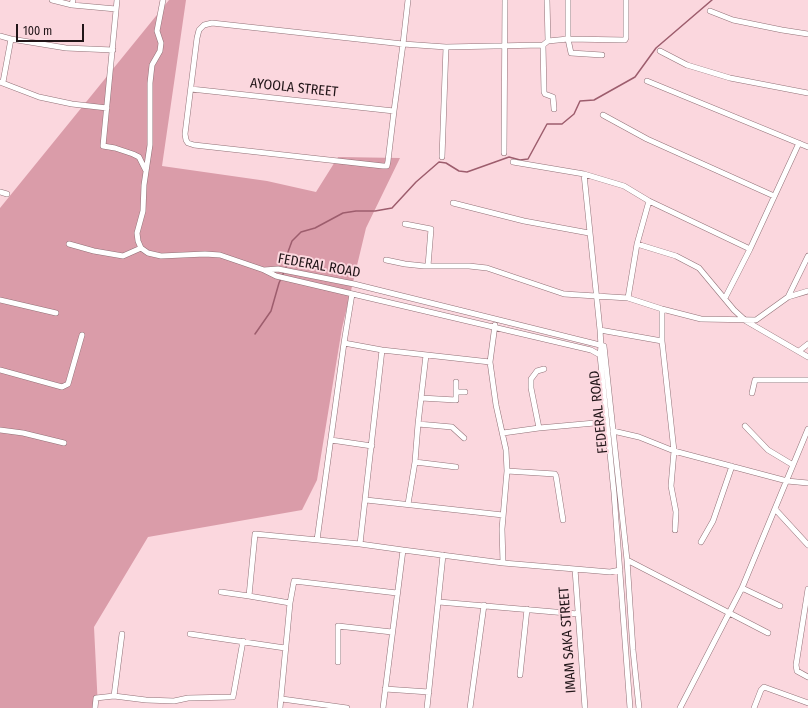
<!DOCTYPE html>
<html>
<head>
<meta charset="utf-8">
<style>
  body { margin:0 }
  #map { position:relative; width:808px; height:708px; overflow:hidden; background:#fbd7de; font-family:"Fira Sans Condensed",sans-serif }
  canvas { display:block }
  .scale { position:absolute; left:16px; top:24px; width:68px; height:18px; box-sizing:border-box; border:2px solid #211518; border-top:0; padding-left:5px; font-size:12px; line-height:14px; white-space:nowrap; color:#211518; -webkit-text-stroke:3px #fbd7de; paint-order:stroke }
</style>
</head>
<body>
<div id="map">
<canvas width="808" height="708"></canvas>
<div class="scale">100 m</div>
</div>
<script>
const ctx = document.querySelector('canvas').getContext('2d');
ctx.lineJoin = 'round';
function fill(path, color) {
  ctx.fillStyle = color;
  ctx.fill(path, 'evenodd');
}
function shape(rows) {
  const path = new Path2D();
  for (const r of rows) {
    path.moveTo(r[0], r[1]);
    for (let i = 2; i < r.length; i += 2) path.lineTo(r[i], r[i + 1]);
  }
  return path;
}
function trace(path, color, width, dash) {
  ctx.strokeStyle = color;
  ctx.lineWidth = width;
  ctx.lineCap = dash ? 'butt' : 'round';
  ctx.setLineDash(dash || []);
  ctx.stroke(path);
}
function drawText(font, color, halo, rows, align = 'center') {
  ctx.font = font + ' "Fira Sans Condensed",sans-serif';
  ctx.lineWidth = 4;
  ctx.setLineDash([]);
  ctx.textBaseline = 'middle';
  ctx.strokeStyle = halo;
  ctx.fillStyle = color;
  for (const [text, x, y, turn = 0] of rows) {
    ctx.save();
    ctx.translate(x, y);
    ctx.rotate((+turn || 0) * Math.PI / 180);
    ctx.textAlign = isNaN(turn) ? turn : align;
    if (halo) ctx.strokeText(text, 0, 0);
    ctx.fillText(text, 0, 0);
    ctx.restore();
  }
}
const green = shape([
  [169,0,186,0,162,166,267,181,316,192,338,157,400,158,366,228,342,328,317,480,302,510,148,537,94,627,98,708,0,708,0,208]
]);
const stream = shape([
  [255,334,271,311,279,283,287,265,288,252,292,241,301,232,315,228,343,213,356,211,375,211,392,208,416,182,439,162,446,163,459,171,467,172,509,157,520,160,528,159,547,124,562,124,574,114,580,101,594,100,635,77,656,48,712,0]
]);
const minor = shape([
  [52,0,72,5,73,0],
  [117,0,103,146,115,148,133,154,139,157,146,171],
  [408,0,403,44,394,111,388,161,387,166,383,166,194,145,188,143,186,140,185,134,197,38,199,30,204,25,212,23,403,44,446,47,543,45,548,41,568,39,625,40,626,38,626,0],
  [547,0,548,41],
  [568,0,568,39,571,53,602,55],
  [72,5,116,9],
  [710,11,733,20,782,30,808,34],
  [0,36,11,39,66,48,113,50],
  [543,45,544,92,545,94,553,97,554,109],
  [660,51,687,65,730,78,808,93],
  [647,81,808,147],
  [0,82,39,97,72,104,107,108],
  [3,82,11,39],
  [191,89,394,111],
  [603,115,647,139,774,196],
  [504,153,505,0],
  [442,157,446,47],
  [513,162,584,174],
  [0,192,7,194],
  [453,203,524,221,589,233],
  [405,224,431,229,428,266],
  [69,244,94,251,123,256,141,248,138,241,137,233,143,211,144,185,150,145,150,83,152,65,160,51,161,43,157,31,163,0],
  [637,244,676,256,699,268,734,310,746,321,808,357],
  [141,248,148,253,161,256,205,254,220,255,264,270],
  [386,260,405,264,424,266,469,266,487,268,564,294,628,298,662,309,701,319,756,320,788,297,808,291],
  [788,297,808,256],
  [628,298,637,244,649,201],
  [725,298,750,249,799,143],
  [0,300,56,313],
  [662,309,662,341,674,451,671,486,676,512,675,530],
  [600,330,662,341],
  [344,343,382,350,490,362,496,405,506,450,507,471,502,529,503,563],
  [799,351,808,344],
  [600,355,591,350,276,276,264,270,278,269,354,284,604,346,627,560,633,650,639,708],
  [490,362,495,325],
  [0,370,62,387,68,384,82,335],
  [456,392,465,392],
  [752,393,755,380,808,380],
  [421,398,456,400,456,382],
  [418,424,452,427,464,438],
  [745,426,768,450,793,465],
  [539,428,531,388,531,379,537,371,544,369],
  [0,430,23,433,64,443],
  [613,431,639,437,674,451,787,481,808,483],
  [503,433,539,428,606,422],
  [331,440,372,446],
  [415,462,456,467],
  [507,471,555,474,556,476,563,520],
  [366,500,503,515],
  [408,504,415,462,418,424,426,355],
  [775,509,808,545],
  [317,540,344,343,352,294],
  [701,542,713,521,732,466],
  [360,544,382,350],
  [627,560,768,633],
  [575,569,585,708],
  [742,588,780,606],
  [808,589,796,665,797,671,808,677],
  [221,592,249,596],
  [439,602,578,614],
  [290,603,249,596,255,534,360,544,403,550],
  [122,634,114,696,146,700,174,701,188,698,233,697,243,641],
  [190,634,285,648],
  [338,662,338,626,392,632],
  [520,675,527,609],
  [385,689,429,692],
  [282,699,347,708],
  [95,708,96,698,114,696],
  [280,708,290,603,294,581,397,593],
  [383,708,403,550,503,563,575,569,610,572,620,570],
  [427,708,443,555],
  [470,708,484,605],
  [630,708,614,493,600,355,601,346,600,330,584,174,624,186,649,201,750,249],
  [680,708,742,588,808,429],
  [754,708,761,690,764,687,808,703]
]);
const streetNames = [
  ["AYOOLA STREET",294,88,6],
  ["FEDERAL ROAD",319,266,10],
  ["FEDERAL ROAD",599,412,-96],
  ["IMAM SAKA STREET",568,640,-94]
];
fill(green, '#da9ca9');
trace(stream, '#9d5d6d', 1.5);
trace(minor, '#917177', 6);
trace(minor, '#fff', 5);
drawText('14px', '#211518', '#fbd7de', streetNames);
</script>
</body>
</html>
